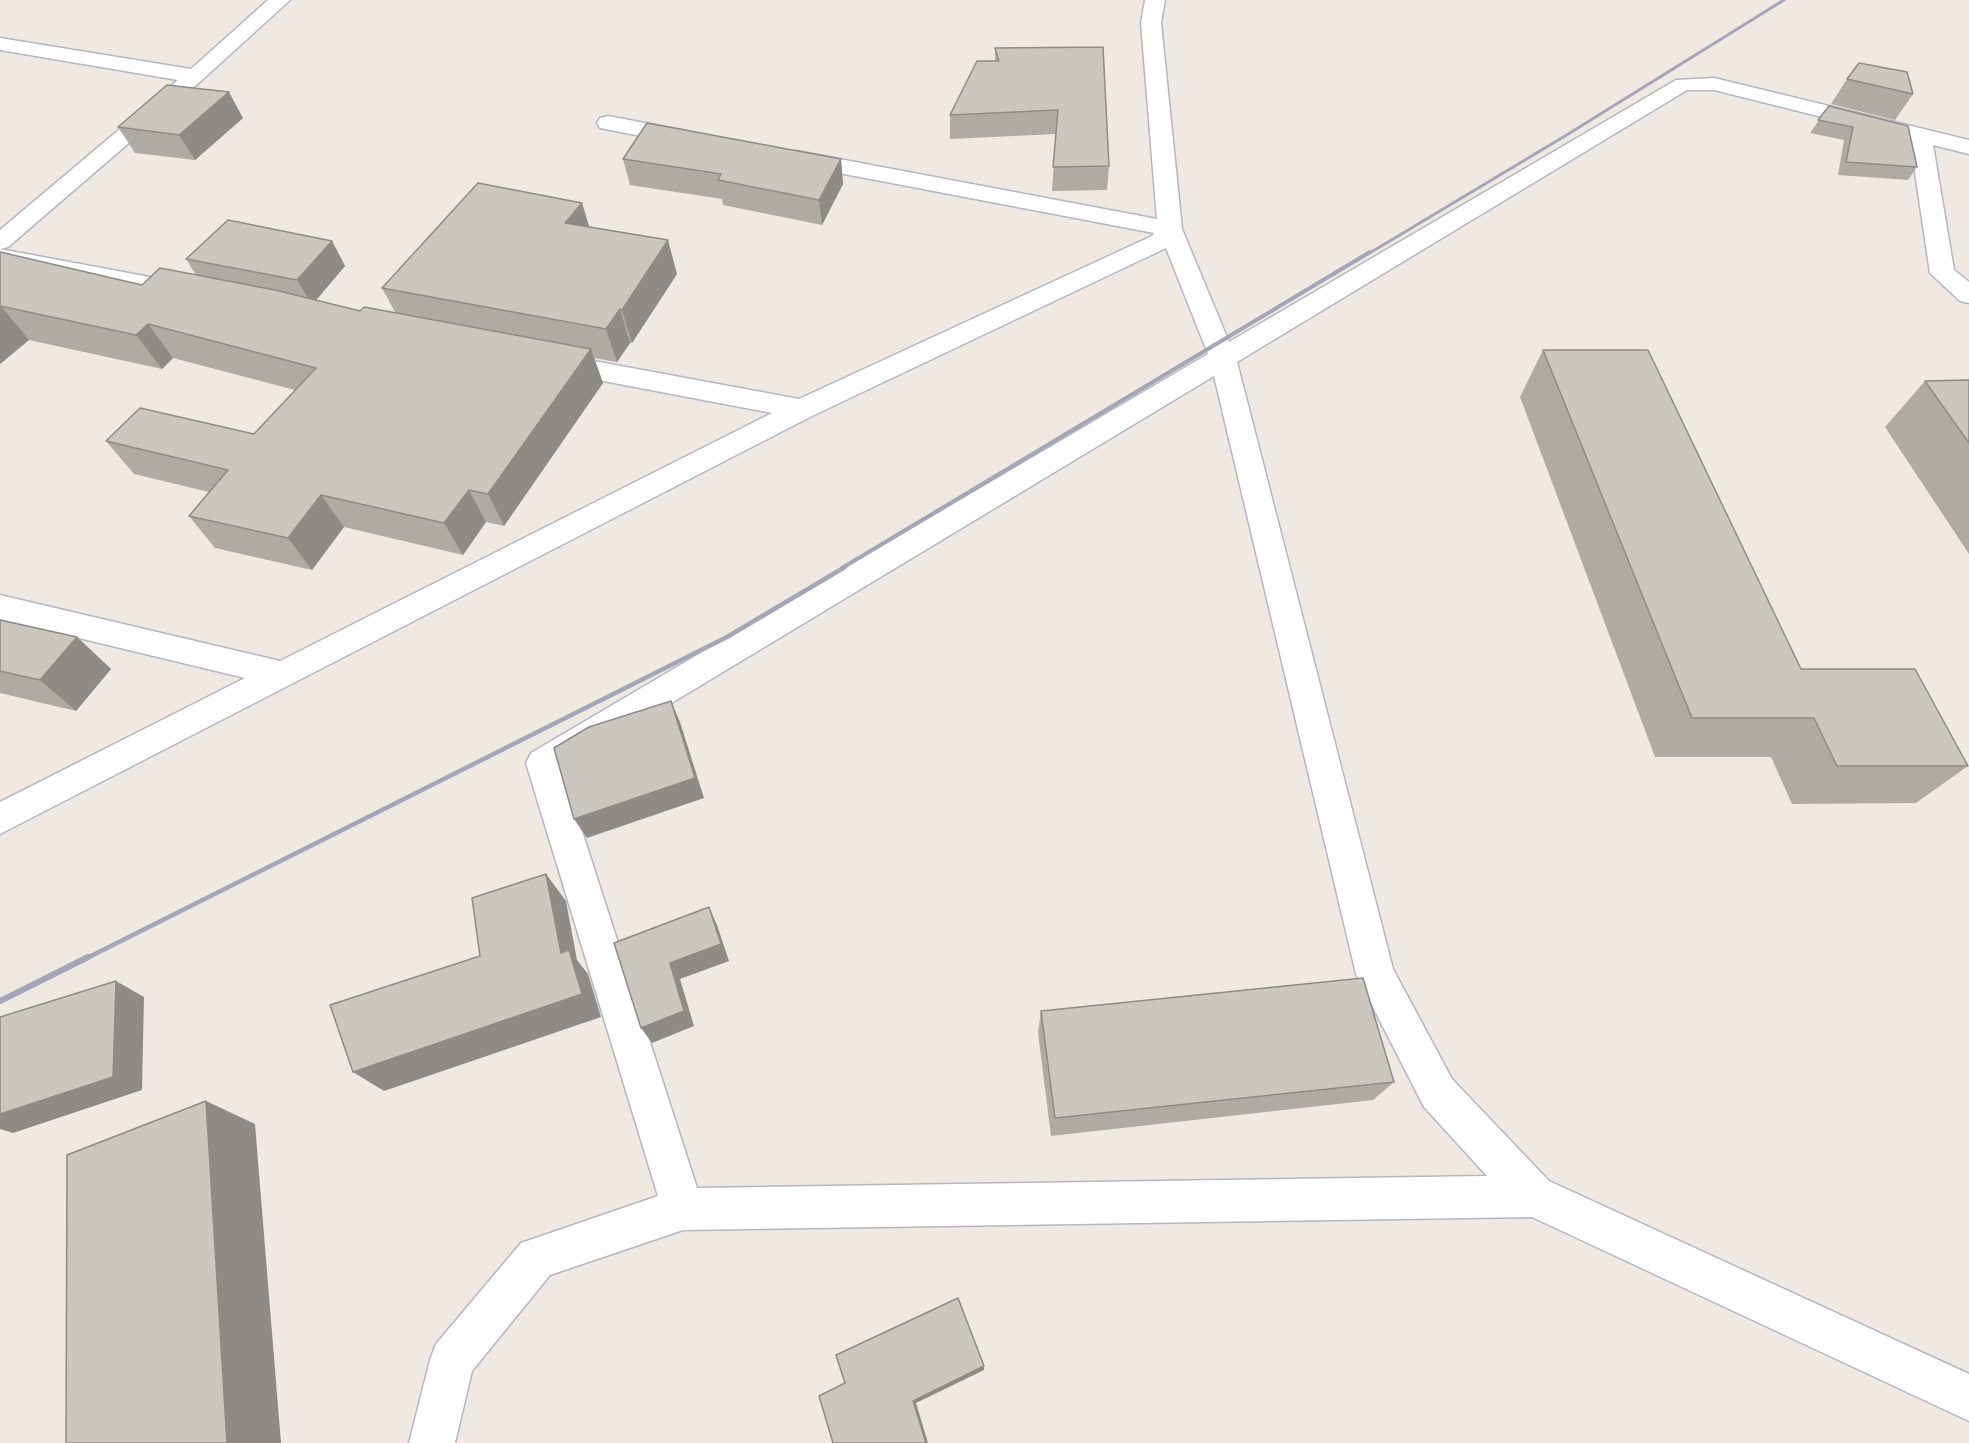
<!DOCTYPE html>
<html>
<head>
<meta charset="utf-8">
<style>
  body { margin:0 }
  canvas { display:block; background:#efe9e1 }
</style>
</head>
<body>
<canvas width="1969" height="1443"></canvas>
<script>
const ctx = document.querySelector('canvas').getContext('2d');
ctx.lineJoin = 'round';
function shape(rows) {
  const path = new Path2D();
  for (const r of rows) {
    path.moveTo(r[0], r[1]);
    for (let i = 2; i < r.length; i += 2) path.lineTo(r[i], r[i + 1]);
  }
  return path;
}
function trace(path, color, width, dash) {
  ctx.strokeStyle = color;
  ctx.lineWidth = width;
  ctx.lineCap = dash ? 'butt' : 'round';
  ctx.setLineDash(dash || []);
  ctx.stroke(path);
}
function fill(path, color) {
  ctx.fillStyle = color;
  ctx.fill(path, 'evenodd');
}
const minor = shape([
  [268,0,290,0,202,80,8,247,0,249,0,230,178,80,0,50,0,38,191,69,268,0],
  [1145,0,1165,0,1161,23,1182,229,1229,342,1676,80,1714,78,1969,140,1969,154,1933,145,1954,270,1969,282,1969,303,1960,301,1930,273,1910,139,1714,90,1687,90,1237,362,1393,969,1452,1079,1549,1181,1969,1374,1969,1421,1532,1217,683,1230,550,1275,472,1371,455,1443,409,1443,430,1360,436,1344,521,1243,658,1196,526,763,531,753,1208,354,1166,248,812,416,0,834,0,802,245,678,0,619,0,595,280,661,772,413,556,372,547,369,543,363,547,357,556,354,799,399,1152,236,1154,233,797,165,789,163,786,158,789,153,797,151,1157,219,1141,23,1145,0],
  [1214,376,1356,974,1424,1107,1487,1176,697,1188,562,769,1214,376],
  [608,116,687,131,695,133,698,138,695,143,687,145,600,128,597,123,600,118,608,116],
  [0,249,187,284,196,286,199,292,196,298,187,300,0,265,0,249]
]);
const railFar3 = shape([
  [1368,254,1565,136,1784,0]
]);
const railFar2 = shape([
  [842,568,1370,252]
]);
const railFar1 = shape([
  [85,959,727,637,845,567]
]);
const rail = shape([
  [0,1001,88,957]
]);
const wall = shape([
  [1103,47,1109,166,1107,190,1052,191,1056,134,950,139,950,115,995,61,995,48],
  [1847,79,1913,94,1895,120,1831,104],
  [1829,106,1917,167,1908,180,1838,175,1844,140,1810,133],
  [243,118,195,160,135,153,118,127],
  [623,159,841,159,843,184,822,225,723,205,722,199,630,185],
  [582,203,589,227,677,274,632,343,630,343,617,362,594,358,603,383,504,526,486,522,463,555,344,527,312,570,215,548,189,516,209,492,134,474,106,441,254,434,295,390,173,358,162,369,29,340,0,364,0,252,142,285,196,275,186,259,332,241,345,266,316,300,360,311,395,312,382,288],
  [1543,350,1801,669,1968,766,1916,803,1792,804,1771,757,1655,757,1520,397],
  [1969,380,1969,554,1885,427,1925,381],
  [0,620,77,637,111,669,76,711,0,693],
  [1041,1011,1394,1082,1373,1100,1051,1136,1038,1033]
]);
const shadedWall = shape([
  [229,92,243,118,195,160,179,135],
  [841,159,843,184,822,225,819,200],
  [582,203,592,236,565,223],
  [668,240,677,274,632,343,622,310],
  [332,241,345,266,312,305,297,280],
  [0,305,29,340,0,364],
  [620,309,630,343,617,362,606,329],
  [148,324,173,358,162,369,136,335],
  [591,349,603,383,504,526,488,494],
  [469,490,486,522,463,555,444,523],
  [321,495,344,527,312,570,288,538],
  [77,637,111,669,76,711,40,680],
  [671,701,680,722,704,798,587,838,574,819],
  [546,874,566,901,577,960,588,974,601,1017,384,1091,353,1072,561,953],
  [709,907,717,925,729,961,680,979,694,1026,652,1043,641,1028,670,963],
  [116,981,144,997,142,1090,13,1133,0,1129,0,1114],
  [206,1101,255,1124,281,1443,227,1443],
  [984,1366,984,1370,916,1403,928,1443,926,1443,913,1401]
]);
const building = shape([
  [1103,47,1109,166,1053,167,1058,110,950,115,977,61,999,61,995,48,1103,47],
  [1859,63,1907,72,1913,94,1847,79,1859,63],
  [167,85,229,92,179,135,118,127,167,85],
  [1829,106,1908,126,1917,167,1846,162,1853,127,1818,120,1829,106],
  [647,123,841,159,819,200,718,180,721,174,623,159,647,123],
  [478,183,582,203,565,223,668,240,622,310,620,309,606,329,382,288,478,183],
  [228,220,332,241,297,280,186,259,228,220],
  [0,252,142,285,160,268,275,290,360,311,364,307,591,349,488,494,469,490,444,523,321,495,288,538,189,516,228,470,106,441,140,408,254,434,316,368,148,324,136,335,0,306,0,252],
  [1543,350,1648,350,1801,669,1915,669,1968,766,1837,766,1814,718,1692,718,1543,350],
  [1969,380,1969,443,1925,381,1969,380],
  [0,620,77,637,40,680,0,671,0,620],
  [671,701,695,778,574,819,554,748,589,727,671,701],
  [546,874,561,953,569,950,582,994,353,1072,330,1005,480,956,472,898,546,874],
  [709,907,721,944,670,963,684,1011,641,1028,614,943,709,907],
  [1363,978,1394,1082,1055,1118,1041,1011,1363,978],
  [116,981,113,1077,0,1114,0,1017,116,981],
  [206,1101,227,1443,66,1443,67,1155,206,1101],
  [958,1298,984,1366,913,1401,926,1443,833,1443,819,1396,845,1383,836,1355,958,1298]
]);
trace(minor, '#b4b7c1', 3);
fill(minor, '#fff');
trace(railFar3, '#a3a6b8', 3);
trace(railFar2, '#a3a6b8', 4);
trace(railFar1, '#a3a6b8', 4.5);
trace(rail, '#a3a6b8', 6);
fill(wall, '#afaba4');
fill(shadedWall, '#8e8b86');
fill(building, '#cbc7bf');
trace(building, '#8e8b86', 1.5);
</script>
</body>
</html>
